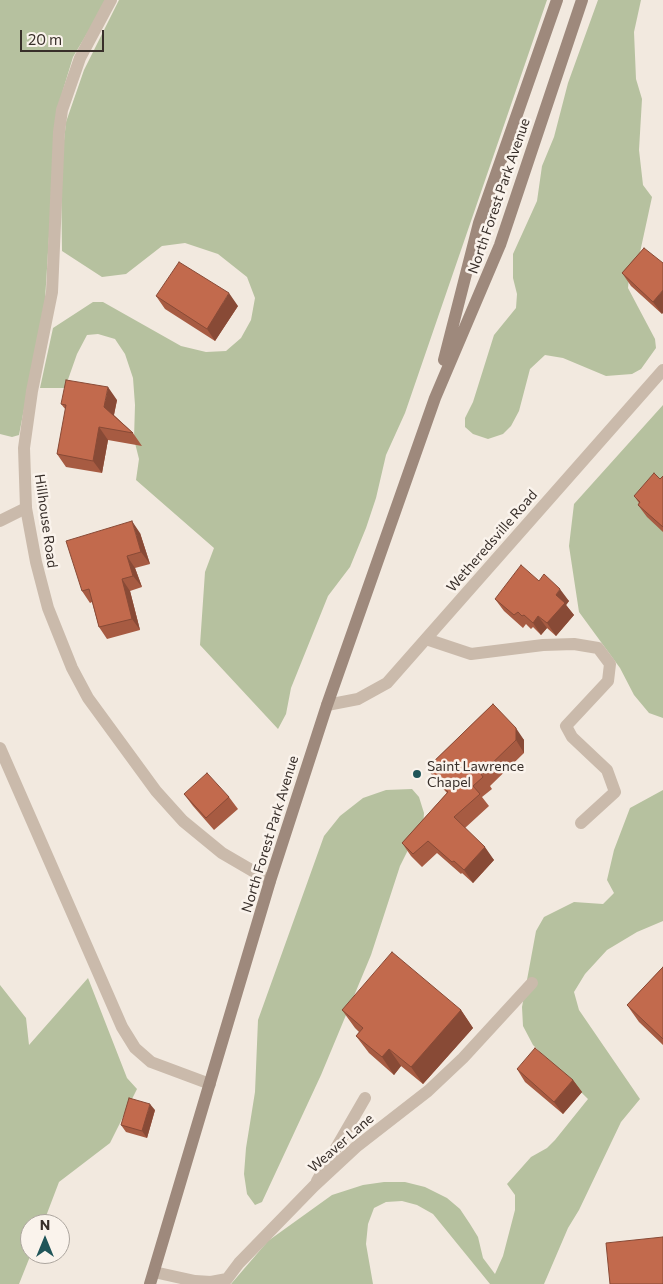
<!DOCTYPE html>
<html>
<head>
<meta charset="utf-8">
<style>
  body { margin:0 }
  #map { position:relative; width:663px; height:1284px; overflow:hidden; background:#f2e9df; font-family:Commissioner,sans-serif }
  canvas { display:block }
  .north { position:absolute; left:20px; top:1214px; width:50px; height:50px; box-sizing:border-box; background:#faf3ec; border:1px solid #aca59e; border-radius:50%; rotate:0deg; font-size:14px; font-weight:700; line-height:20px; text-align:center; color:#382f2a }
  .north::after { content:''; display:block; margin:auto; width:18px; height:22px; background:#205559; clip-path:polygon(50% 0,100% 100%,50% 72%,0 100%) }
  .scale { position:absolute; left:20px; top:30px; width:84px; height:22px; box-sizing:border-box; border:2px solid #382f2a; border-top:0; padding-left:6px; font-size:15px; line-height:18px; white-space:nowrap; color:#382f2a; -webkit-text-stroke:4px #faf3ec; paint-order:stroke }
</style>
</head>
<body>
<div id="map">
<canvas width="663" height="1284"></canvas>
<div class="north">N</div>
<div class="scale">20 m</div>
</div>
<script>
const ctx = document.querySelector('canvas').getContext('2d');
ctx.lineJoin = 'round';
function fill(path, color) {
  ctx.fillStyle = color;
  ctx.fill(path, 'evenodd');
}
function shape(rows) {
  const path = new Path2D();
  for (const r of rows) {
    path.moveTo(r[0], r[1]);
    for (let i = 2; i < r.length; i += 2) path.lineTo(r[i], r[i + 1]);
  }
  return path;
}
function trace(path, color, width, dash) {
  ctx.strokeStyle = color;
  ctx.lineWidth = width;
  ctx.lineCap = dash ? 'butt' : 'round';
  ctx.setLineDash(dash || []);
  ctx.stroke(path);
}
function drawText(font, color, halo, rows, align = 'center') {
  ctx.font = font + ' Commissioner,sans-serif';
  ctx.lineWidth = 5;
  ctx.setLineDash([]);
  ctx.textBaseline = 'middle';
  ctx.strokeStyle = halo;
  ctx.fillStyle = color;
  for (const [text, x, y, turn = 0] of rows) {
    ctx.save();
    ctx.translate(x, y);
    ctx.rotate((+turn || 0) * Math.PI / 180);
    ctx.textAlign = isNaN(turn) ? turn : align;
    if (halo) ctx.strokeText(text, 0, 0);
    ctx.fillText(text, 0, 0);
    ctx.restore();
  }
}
const green = shape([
  [0,0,107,0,73,57,57,110,45,300,19,435,12,437,0,434],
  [119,0,547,0,405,413,386,455,376,498,366,528,350,567,328,596,291,688,286,714,278,729,200,645,205,572,214,548,136,480,139,459,134,439,135,405,133,378,125,354,115,339,98,334,87,335,77,354,65,388,40,388,53,328,93,302,103,302,181,346,206,352,226,351,241,338,251,320,255,298,247,277,218,254,185,243,162,246,126,274,102,277,62,251,61,168,66,122,84,70],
  [598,0,641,0,634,32,636,79,642,99,639,150,643,185,652,197,639,257,629,277,628,288,655,339,656,348,641,369,632,374,606,376,563,358,545,355,530,369,519,411,511,426,503,434,488,439,473,434,465,427,465,418,473,402,494,335,516,308,517,294,513,278,513,254,537,201,542,166,554,137,568,83],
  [663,405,663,718,649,713,634,695,620,668,579,612,569,546,574,504],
  [412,789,419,797,424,813,423,827,411,844,400,866,371,955,321,1075,262,1202,255,1205,247,1194,244,1174,246,1148,255,1092,258,1020,324,836,340,816,363,798,386,790],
  [663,790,663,921,637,932,607,950,585,974,574,992,579,1010,640,1099,621,1122,579,1210,568,1228,544,1284,490,1284,433,1214,417,1205,402,1201,386,1202,374,1208,368,1224,366,1244,373,1284,231,1284,268,1241,332,1195,363,1185,384,1182,405,1182,425,1187,447,1198,460,1209,470,1224,478,1237,483,1258,495,1274,503,1256,515,1210,515,1195,507,1184,531,1157,547,1148,555,1140,588,1099,533,1045,523,1026,522,1007,536,931,544,917,574,902,603,904,614,893,607,880,614,850,630,808],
  [88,978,127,1078,137,1089,110,1143,59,1182,43,1224,30,1224,31,1254,19,1284,0,1284,0,985,26,1018,29,1045]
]);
const lane = shape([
  [0,521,26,508],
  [426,639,471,654,543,645,574,644,598,648,610,664,608,681,566,726,572,737,607,770,615,792,581,823],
  [0,748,122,1027,135,1048,151,1062,210,1084],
  [317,1181,365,1098]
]);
const street = shape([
  [111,0,80,58,62,110,59,132,52,292,32,391,24,448,26,508,36,562,48,608,72,668,88,698,156,791,183,821,222,853,270,881],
  [327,705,358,699,387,683,663,370],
  [154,1272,195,1281,211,1282,227,1279,239,1263,314,1186,356,1147,428,1091,463,1058,532,983]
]);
const secondary = shape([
  [444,360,479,223,557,0],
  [150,1284,270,881,327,705,435,398,500,245,582,0]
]);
const wall = shape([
  [644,248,662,314,631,286,622,273],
  [156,296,238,306,215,341,165,309],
  [117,400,114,415,133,433,142,446,108,440,102,473,66,467,57,454,66,410,61,404],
  [663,476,663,532,647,517,638,505,639,503,634,496,660,479],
  [140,533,150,564,135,568,142,587,130,591,140,630,107,639,99,627,92,602,90,603,82,591],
  [539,581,569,601,566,605,574,615,556,636,547,628,541,635,533,627,531,629,526,624,523,628,504,611,495,599],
  [493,704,524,740,524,753,490,786,492,789,482,797,489,806,465,828,494,860,473,883,462,873,461,874,437,853,422,867,411,856,402,843,447,793,436,781,427,768],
  [184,794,229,797,238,809,214,830,193,806],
  [663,967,663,1045,639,1022,627,1005],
  [342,1010,461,1010,473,1028,423,1084,401,1066,394,1075,369,1053,356,1036,359,1032,355,1028],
  [517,1069,573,1080,582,1092,563,1114,525,1082],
  [155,1110,147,1138,126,1132,121,1125]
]);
const shadedWall = shape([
  [663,290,663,313,662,314,653,302],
  [229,293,238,306,215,341,207,329],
  [108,387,117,400,113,419,104,407],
  [99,427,108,440,102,473,93,461],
  [132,521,140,533,150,564,141,552],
  [127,556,135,568,142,587,133,576],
  [122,579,130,591,140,630,132,619],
  [560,589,569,601,566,605,574,615,556,636,547,623,556,595],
  [538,616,547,628,541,635,533,623],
  [516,728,524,740,524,753,516,740],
  [485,847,494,860,473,883,464,870],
  [461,1010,473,1028,423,1084,411,1067],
  [389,1049,401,1066,394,1075,382,1057],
  [573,1080,582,1092,563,1114,554,1102],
  [150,1104,155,1110,147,1138,142,1131]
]);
const building = shape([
  [644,248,663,263,663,290,653,302,622,273,644,248],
  [179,262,229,293,207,329,156,296,179,262],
  [66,380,108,387,104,407,133,433,99,427,93,461,57,454,66,405,61,404,66,380],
  [654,473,660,479,663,476,663,527,638,505,640,502,634,496,654,473],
  [132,521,141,552,127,556,133,576,122,579,132,619,99,627,89,589,82,591,66,541,132,521],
  [521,565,539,581,544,574,560,589,556,595,565,603,547,623,538,616,533,623,524,615,522,616,518,612,514,615,495,599,521,565],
  [493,704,516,728,516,740,481,774,483,777,473,786,480,794,454,817,485,847,464,870,454,861,452,862,428,841,413,854,402,843,448,792,427,768,493,704],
  [207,773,229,797,206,818,184,794,207,773],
  [392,952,461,1010,411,1067,389,1049,382,1057,356,1036,363,1028,342,1010,392,952],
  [663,967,663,1039,627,1005,663,967],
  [535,1048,573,1080,554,1102,517,1069,535,1048],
  [129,1098,150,1104,142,1131,121,1125,129,1098],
  [663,1237,663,1284,610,1284,606,1243,663,1237]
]);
const markers = [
  [417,774,5,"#205559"]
];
const streetNames = [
  ["North Forest Park Avenue",499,196,-71],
  ["Hillhouse Road",46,521,82],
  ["Wetheredsville Road",492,541,-49],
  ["North Forest Park Avenue",270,834,-73],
  ["Weaver Lane",341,1143,-41]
];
const poiNames = [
  ["Saint Lawrence",427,766],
  ["Chapel",427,782]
];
fill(green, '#b6c19f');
trace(lane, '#cabaab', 12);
trace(street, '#cabaab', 12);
trace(secondary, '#9e897c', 12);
fill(wall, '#a75b42');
fill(shadedWall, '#884a36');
fill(building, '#c26a4d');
trace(building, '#884a36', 1);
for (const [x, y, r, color] of markers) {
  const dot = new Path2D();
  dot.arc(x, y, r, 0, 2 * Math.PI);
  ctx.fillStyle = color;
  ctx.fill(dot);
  trace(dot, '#faf3ec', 2);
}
drawText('14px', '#382f2a', '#faf3ec', streetNames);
drawText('14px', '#382f2a', '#faf3ec', poiNames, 'left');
</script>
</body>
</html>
